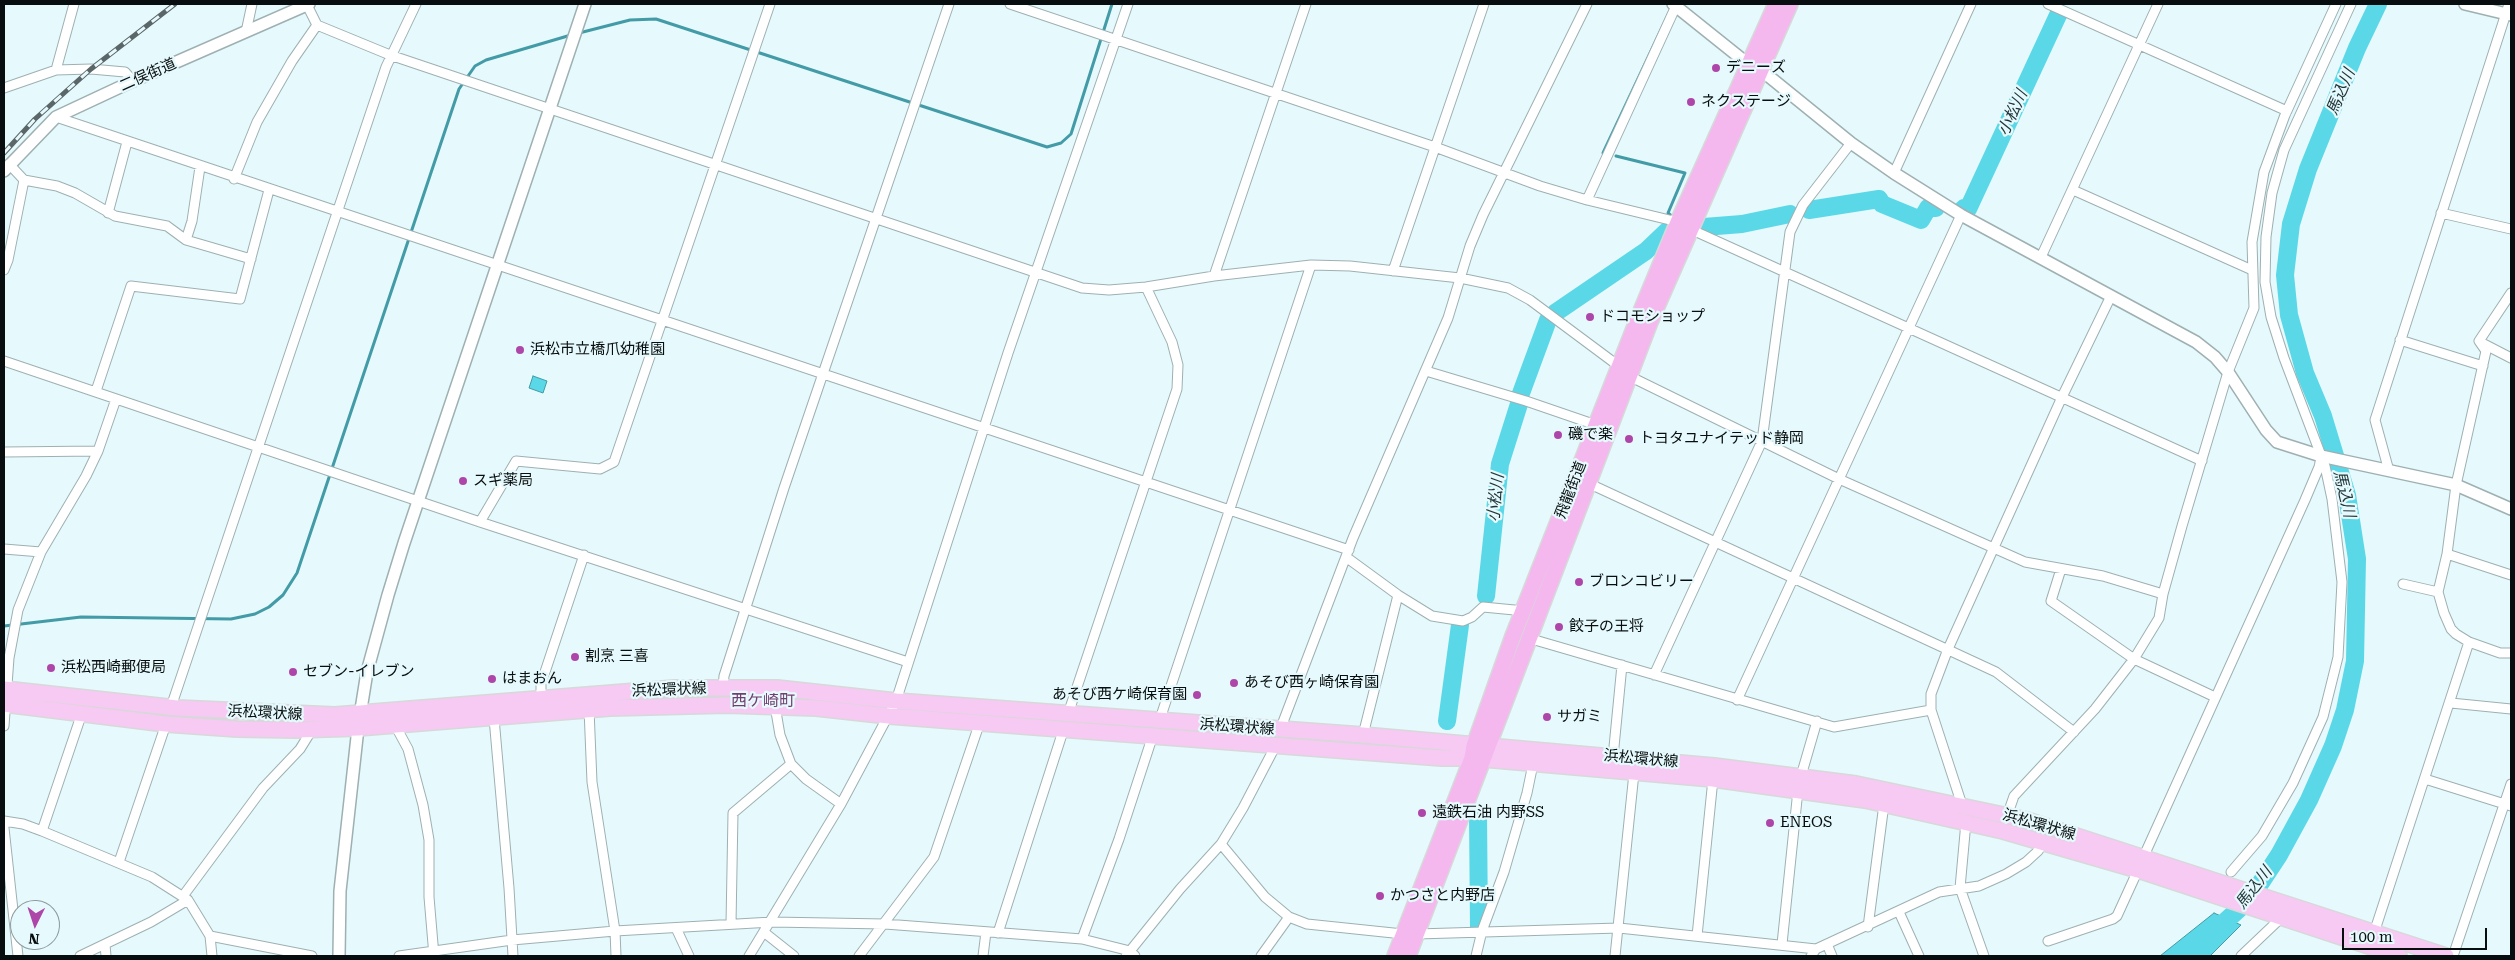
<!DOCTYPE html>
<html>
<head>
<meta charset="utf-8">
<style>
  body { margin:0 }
  #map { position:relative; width:2515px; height:960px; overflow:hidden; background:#e6f9fc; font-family:"Roboto Serif",serif }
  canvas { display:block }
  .frame { position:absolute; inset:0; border:5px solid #080e0f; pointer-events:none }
  .north { position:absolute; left:10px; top:900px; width:50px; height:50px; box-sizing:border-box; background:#e6f9fc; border:1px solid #8d9b9d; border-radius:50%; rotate:184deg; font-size:14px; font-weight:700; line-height:20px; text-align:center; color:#080e0f }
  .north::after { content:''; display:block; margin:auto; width:18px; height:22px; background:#ae46a9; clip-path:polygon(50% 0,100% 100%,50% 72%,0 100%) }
  .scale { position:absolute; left:2342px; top:928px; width:145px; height:22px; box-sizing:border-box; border:2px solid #080e0f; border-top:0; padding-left:6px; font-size:15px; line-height:18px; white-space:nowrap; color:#080e0f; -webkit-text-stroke:4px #e6f9fc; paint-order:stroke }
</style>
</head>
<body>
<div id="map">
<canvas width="2515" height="960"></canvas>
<div class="frame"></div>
<div class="north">N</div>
<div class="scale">100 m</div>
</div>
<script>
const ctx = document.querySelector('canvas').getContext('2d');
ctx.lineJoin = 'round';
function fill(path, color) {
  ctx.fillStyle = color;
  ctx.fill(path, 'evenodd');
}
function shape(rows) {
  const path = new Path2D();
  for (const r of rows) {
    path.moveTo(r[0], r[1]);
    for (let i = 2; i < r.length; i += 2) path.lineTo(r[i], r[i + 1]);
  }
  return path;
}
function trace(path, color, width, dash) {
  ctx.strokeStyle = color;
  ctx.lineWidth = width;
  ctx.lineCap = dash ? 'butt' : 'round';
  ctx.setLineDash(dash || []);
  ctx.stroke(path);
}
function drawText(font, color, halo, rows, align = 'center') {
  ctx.font = font + ' "Roboto Serif","Noto Sans JP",serif';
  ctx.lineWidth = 4.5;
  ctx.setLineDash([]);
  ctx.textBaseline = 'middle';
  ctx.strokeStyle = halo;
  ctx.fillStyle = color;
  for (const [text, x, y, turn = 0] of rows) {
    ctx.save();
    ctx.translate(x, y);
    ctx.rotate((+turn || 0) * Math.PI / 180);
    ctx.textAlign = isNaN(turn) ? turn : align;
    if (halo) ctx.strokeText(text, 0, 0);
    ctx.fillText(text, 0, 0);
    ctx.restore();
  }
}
const water = shape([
  [533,376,547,381,543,393,529,388,533,376],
  [2214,913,2241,925,2210,956,2160,956,2214,913]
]);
const stream = shape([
  [579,33,630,20,656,19,1047,147,1061,143,1071,134,1112,4],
  [1603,153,1669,13],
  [1616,156,1685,173,1668,213,1674,218],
  [4,626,81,617,231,619,255,614,269,607,283,595,297,573,459,89,475,66,486,60,571,35]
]);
const river = shape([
  [1964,208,1968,209,2059,13],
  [1809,210,1879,199,1882,204,1921,220,1928,208,1936,208],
  [1704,227,1742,224,1790,214],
  [1555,313,1646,251,1667,231],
  [1520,396,1548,320],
  [1486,596,1500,464,1519,404],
  [1447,721,1460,625],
  [1478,814,1479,928],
  [2187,956,2250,899,2279,855,2309,800,2333,746,2345,710,2355,661,2357,559,2347,495,2323,416,2305,373,2289,315,2285,275,2291,224,2308,169,2357,48,2378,4]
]);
const minor = shape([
  [1010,4,1435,147,1540,186,1587,200,1678,222],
  [2048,4,2287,111],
  [307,5,317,25,390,55,1082,288,1109,290,1146,287,1214,276,1311,265,1350,266,1460,278,1508,288,1530,300,1620,367],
  [246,32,252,4],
  [56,70,91,69,125,72,133,81],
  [4,88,56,70,74,4],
  [56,117,1349,550],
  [9,164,24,180,57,186,75,193,115,216,167,226,186,240,251,259],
  [1894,173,1971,4],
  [234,179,257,122,292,61,317,25],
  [2073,190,2252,270],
  [1587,200,1676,6],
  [108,213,127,142],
  [2441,213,2511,229],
  [1690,229,2202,461],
  [186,240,192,221,200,167],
  [2041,257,2158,4],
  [4,270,8,260,24,180],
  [1393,271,1484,4],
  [1214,276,1306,4],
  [2511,293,2479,341,2486,351,2456,485,2447,554,2438,592,2444,613,2451,629,2456,634,2469,642,2500,653,2511,653],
  [2400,340,2483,366],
  [2480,342,2511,358],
  [4,361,480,522,908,662],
  [1426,371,1526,401,1596,425],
  [1629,376,1839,479,2025,562,2103,576,2163,594],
  [96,391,131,286,240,299,269,190],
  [4,452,98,451],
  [2389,471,2375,420,2509,4],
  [1590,484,1996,672,2074,732],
  [480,522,516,461,600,469,614,462,770,4],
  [4,549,41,552],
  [2447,554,2511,575],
  [1346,557,1398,595,1432,616,1463,621,1472,617,1483,607,1525,611],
  [2061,569,2051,601,2134,659,2215,697],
  [2403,584,2438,592],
  [1528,638,1834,727,1931,710],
  [1654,675,1762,441,1790,232,1803,205,1851,143],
  [723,688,724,676,784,488,949,4],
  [541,698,541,684,584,555],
  [1737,700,1961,215],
  [2451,703,2511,709],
  [775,706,780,735,791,764,806,779,841,804],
  [171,707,386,67,416,4],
  [589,709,592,782,615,931,616,956],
  [1068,714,1177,389,1178,365,1172,342,1146,287],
  [494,718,509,888,513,956],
  [1159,722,1311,265],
  [395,725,408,749,423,805,429,840,429,897,434,956],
  [4,726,9,658,18,610,41,552,86,476,98,451,116,399],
  [1280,730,1353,538,1448,318,1470,246,1483,215,1587,4],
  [1363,735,1398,595],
  [1613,757,1622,665],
  [1801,776,1817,721],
  [2425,779,2511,806],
  [1962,805,1931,710,1931,694,1948,649,2062,397,2111,296],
  [2006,819,2014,796,2095,709,2134,659,2159,618,2163,594,2182,526,2228,372,2254,308,2252,242,2264,172,2285,115,2336,4],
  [4,821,23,824,42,831,152,877,188,900,210,936,312,956],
  [1966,822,1960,888,1984,956],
  [4,828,18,956],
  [42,831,82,713],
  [1221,844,1265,897,1289,917,1307,924,1403,934],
  [2143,858,2305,500,2319,467,2321,458],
  [119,862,166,724],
  [2231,872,2262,836,2293,783,2323,717,2338,657,2342,582,2332,499,2325,466,2284,358,2271,317,2265,282,2266,237,2272,193,2284,150,2351,4],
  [183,896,263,788,300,749,313,728],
  [1899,912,1919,956],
  [731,924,733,813,791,764],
  [1868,927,1884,804],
  [676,928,689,956],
  [765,933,794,956],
  [998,933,1064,728],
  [2374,933,2469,642],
  [1417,934,1619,928,1816,949],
  [210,936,212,956],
  [1697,936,1713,779],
  [1082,939,1119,839,1153,735],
  [2048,941,2113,919,2117,916,2138,870],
  [1782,944,1798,790],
  [1827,944,1832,956],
  [105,945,106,956],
  [80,956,151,922,188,900],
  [399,956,512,940,615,931,772,922,885,924,1082,939,1130,951,1135,956],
  [749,956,841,804,896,701,1008,353,1128,4],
  [859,956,934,857,980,722],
  [983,956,986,932],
  [1126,956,1180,889,1221,844,1243,808,1276,745],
  [1261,956,1289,917],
  [1476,956,1482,931,1504,872,1527,793,1533,764],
  [1615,956,1634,773],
  [1811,956,1816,949,1939,892,1979,886,2006,874,2026,862,2038,851,2044,842],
  [2241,956,2281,918],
  [2453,956,2511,784]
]);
const tertiary = shape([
  [1673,4,1748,64,1761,70,1851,143,1894,173,1961,215,2196,342,2215,357,2228,372,2266,430,2277,442,2321,456,2456,485,2511,509],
  [2465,4,2511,15],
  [4,171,56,117,133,81,309,4],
  [339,956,340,891,358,728,367,672,388,595,404,543,585,4]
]);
const primary = shape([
  [4,689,177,708,335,715,675,688,777,688,896,701,1363,735,1714,766,1856,784,2027,820,2446,956],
  [4,704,166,724,237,729,295,730,358,728,610,708,727,705,816,708,889,716,1442,758,1472,758,1713,779,1865,800,2003,831,2138,870,2399,956]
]);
const trunk = shape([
  [1395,956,1472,758,1474,746,1513,636,1639,316,1678,222,1776,4],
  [1408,956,1650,322,1790,4]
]);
const rail = shape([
  [4,153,35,119,91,69,175,4]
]);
const markers = [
  [1716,68,5,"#ae46a9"],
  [1691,102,5,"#ae46a9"],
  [1590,317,5,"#ae46a9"],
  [520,350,5,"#ae46a9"],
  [1558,435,5,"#ae46a9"],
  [1629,439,5,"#ae46a9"],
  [463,481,5,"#ae46a9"],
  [1579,582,5,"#ae46a9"],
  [1559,627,5,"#ae46a9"],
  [575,657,5,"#ae46a9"],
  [51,668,5,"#ae46a9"],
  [293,672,5,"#ae46a9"],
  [492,679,5,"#ae46a9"],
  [1234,683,5,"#ae46a9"],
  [1197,695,5,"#ae46a9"],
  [1547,717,5,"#ae46a9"],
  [1422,813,5,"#ae46a9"],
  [1770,823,5,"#ae46a9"],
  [1380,896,5,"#ae46a9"]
];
const poiNames = [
  ["デニーズ",1726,68],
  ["ネクステージ",1701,102],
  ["ドコモショップ",1600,317],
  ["浜松市立橋爪幼稚園",530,350],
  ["磯で楽",1568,435],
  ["トヨタユナイテッド静岡",1639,439],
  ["スギ薬局",473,481],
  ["ブロンコビリー",1589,582],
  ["餃子の王将",1569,627],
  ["割烹 三喜",585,657],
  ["浜松西崎郵便局",61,668],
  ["セブン-イレブン",303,672],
  ["はまおん",502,679],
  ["あそび西ヶ崎保育園",1244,683],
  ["あそび西ケ崎保育園",1187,695,"right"],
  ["サガミ",1557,717],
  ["遠鉄石油 内野SS",1432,813],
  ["ENEOS",1780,823],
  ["かつさと内野店",1390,896]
];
const streetNames = [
  ["二俣街道",148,75,-24],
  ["飛龍街道",1571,490,-69],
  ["浜松環状線",669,690,-2],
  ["浜松環状線",265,713,3],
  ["浜松環状線",1237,727,4],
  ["浜松環状線",1641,759,5],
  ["浜松環状線",2039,825,16]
];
const waterNames = [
  ["馬込川",2341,92,-67],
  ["小松川",2013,113,-65],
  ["馬込川",2344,494,77],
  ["小松川",1496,498,-84],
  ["馬込川",2254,888,-52]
];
const neighbourhoodNames = [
  ["西ケ崎町",763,701]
];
fill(water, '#5bd8e7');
trace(water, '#429ba6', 1);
trace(stream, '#429ba6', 3);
trace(river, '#5bd8e7', 18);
trace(minor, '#9eb0b2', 11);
trace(tertiary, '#9eb0b2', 14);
trace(primary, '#d7d8d9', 18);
trace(trunk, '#d7d8d9', 18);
trace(minor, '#fff', 9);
trace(tertiary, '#fff', 11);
trace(primary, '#f7caf3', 15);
trace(trunk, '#f4b8ef', 15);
trace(rail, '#5b6668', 5);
trace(rail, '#e6f9fc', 3, [9]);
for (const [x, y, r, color] of markers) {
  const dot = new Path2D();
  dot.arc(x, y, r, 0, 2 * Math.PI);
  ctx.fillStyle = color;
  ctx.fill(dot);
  trace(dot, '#e6f9fc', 2);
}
drawText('15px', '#080e0f', '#e6f9fc', poiNames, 'left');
drawText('15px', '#080e0f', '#e6f9fc', streetNames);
drawText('italic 16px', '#1d3336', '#e6f9fc', waterNames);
drawText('16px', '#733e6f', '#e6f9fc', neighbourhoodNames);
</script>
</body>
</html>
